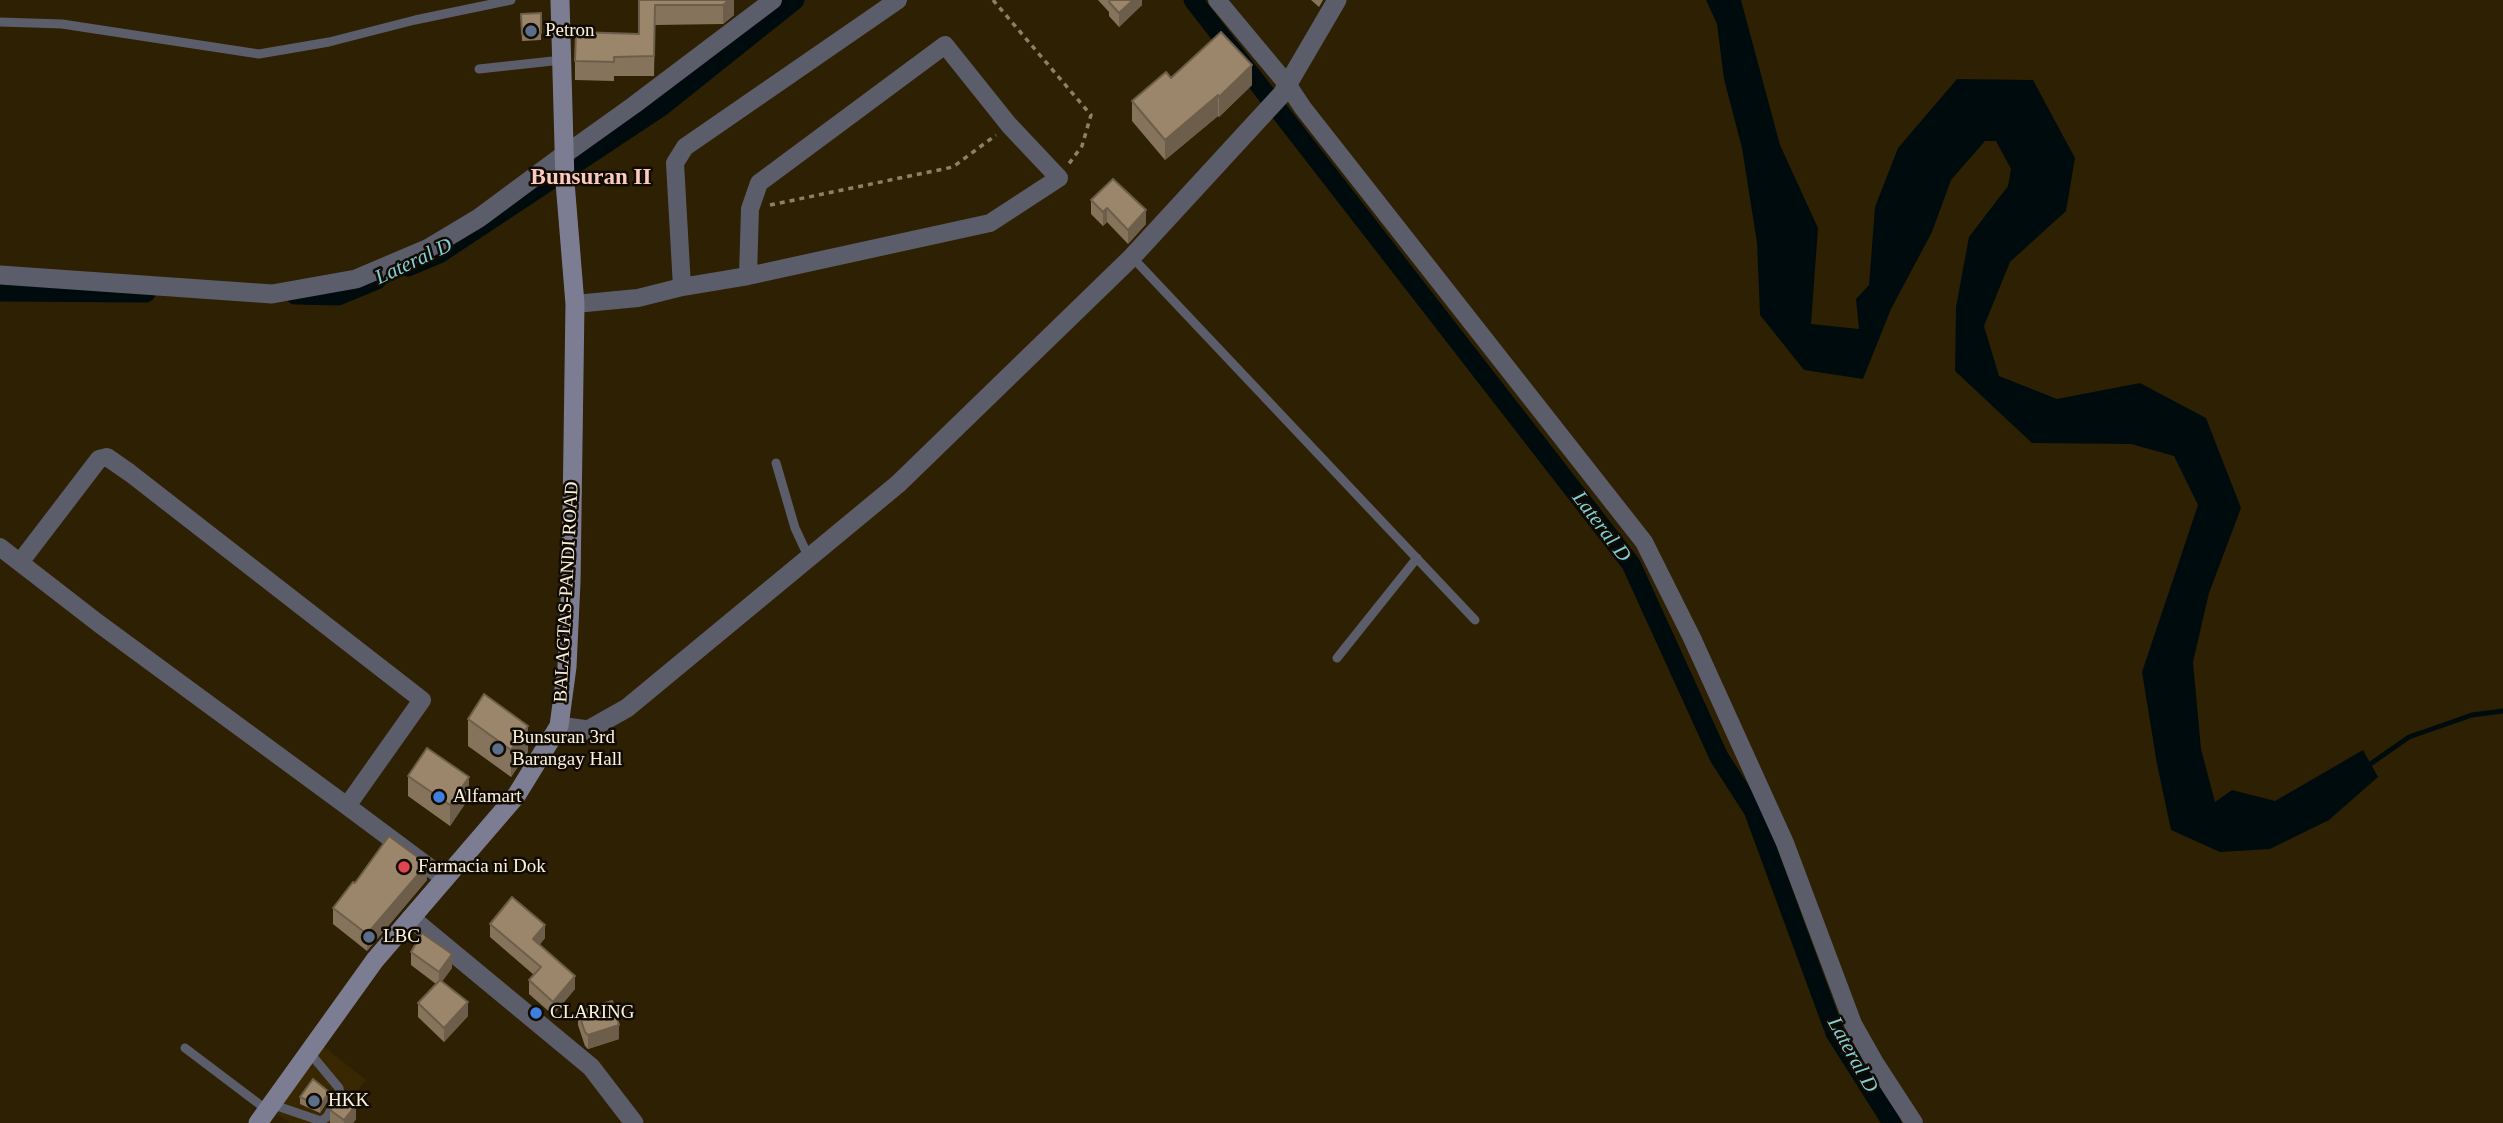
<!DOCTYPE html>
<html>
<head>
<meta charset="utf-8">
<style>
  body { margin:0 }
  canvas { display:block; background:#2e2002 }
</style>
</head>
<body>
<canvas width="2503" height="1123"></canvas>
<script>
const ctx = document.querySelector('canvas').getContext('2d');
ctx.lineJoin = 'round';
function fill(path, color) {
  ctx.fillStyle = color;
  ctx.fill(path, 'evenodd');
}
function shape(rows) {
  const path = new Path2D();
  for (const r of rows) {
    path.moveTo(r[0], r[1]);
    for (let i = 2; i < r.length; i += 2) path.lineTo(r[i], r[i + 1]);
  }
  return path;
}
function trace(path, color, width, dash) {
  ctx.strokeStyle = color;
  ctx.lineWidth = width;
  ctx.lineCap = dash ? 'butt' : 'round';
  ctx.setLineDash(dash || []);
  ctx.stroke(path);
}
function drawText(font, color, halo, rows, align = 'center') {
  ctx.font = font + ' Georgia,serif';
  ctx.lineWidth = 5;
  ctx.setLineDash([]);
  ctx.textBaseline = 'middle';
  ctx.strokeStyle = halo;
  ctx.fillStyle = color;
  for (const [text, x, y, turn = 0] of rows) {
    ctx.save();
    ctx.translate(x, y);
    ctx.rotate((+turn || 0) * Math.PI / 180);
    ctx.textAlign = isNaN(turn) ? turn : align;
    if (halo) ctx.strokeText(text, 0, 0);
    ctx.fillText(text, 0, 0);
    ctx.restore();
  }
}
const built = shape([
  [322,1045,366,1080,333,1123,290,1123,274,1112]
]);
const water = shape([
  [1706,0,1741,0,1780,145,1818,228,1811,324,1859,329,1856,299,1869,285,1875,207,1898,148,1957,79,2033,80,2075,158,2066,211,2010,262,1984,326,1999,376,2057,399,2140,383,2206,418,2241,508,2209,593,2193,662,2201,749,2215,802,2232,790,2275,801,2363,750,2378,777,2329,820,2270,849,2220,852,2171,830,2157,764,2142,672,2198,505,2174,456,2131,444,2032,443,1955,371,1956,307,1969,237,2008,186,2011,169,1996,141,1985,141,1951,180,1932,232,1891,309,1863,379,1804,370,1760,315,1757,243,1742,148,1724,79,1717,24]
]);
const stream = shape([
  [2366,767,2409,737,2472,715,2503,711]
]);
const canal = shape([
  [1193,0,1631,564,1719,757,1753,810,1835,1033,1892,1123],
  [408,267,439,254,661,107,795,0],
  [0,292,146,293],
  [295,295,338,296,377,280]
]);
const path = shape([
  [993,0,1091,115,1082,146,1068,165],
  [770,205,953,167,996,135]
]);
const service = shape([
  [0,22,62,24,259,54,329,42,415,20,511,0],
  [479,69,562,60],
  [1132,257,1475,620],
  [776,463,795,528,809,558],
  [1337,658,1417,558],
  [185,1048,267,1110],
  [271,1104,321,1121,327,1117,340,1094,339,1088,309,1052]
]);
const minor = shape([
  [1217,0,1287,84,1303,108,1644,542,1692,638,1785,843,1853,1024,1875,1063,1914,1123],
  [564,155,634,105,773,0],
  [748,276,750,209,759,183,945,45,1009,125,1059,178,990,223,748,276,682,287,675,163,685,147,898,0],
  [575,304,638,298,682,287],
  [0,547,98,623,347,806,422,700,130,473,107,457,99,459,21,561],
  [347,806,445,879]
]);
const tertiary = shape([
  [0,275,272,294,356,279,429,248,479,218,564,155],
  [559,726,588,730,627,708,898,484,1132,257,1282,94,1337,0],
  [411,918,591,1067,634,1123]
]);
const secondary = shape([
  [258,1123,375,960,516,796,559,726,567,667,571,582,575,304,565,182,560,0]
]);
const wall = shape([
  [639,0,734,0,734,15,723,24,655,25,654,76,614,76,614,81,575,80,575,61,639,34],
  [1098,0,1142,0,1142,5,1119,27,1109,16,1109,12],
  [1311,0,1323,0,1319,7],
  [541,13,541,40,522,41,521,14],
  [1171,78,1252,85,1219,117,1218,116,1165,160,1132,121,1132,101],
  [1091,200,1146,224,1128,244,1107,222,1103,226,1091,214],
  [468,719,528,752,511,777,468,746],
  [408,776,469,798,450,826,408,796],
  [427,880,367,951,333,924,333,908,355,883],
  [490,924,545,938,539,945,575,989,553,1015,529,994,529,980,534,975,490,937],
  [411,952,452,968,442,981,468,1016,444,1042,418,1017,418,1003,436,984,411,965],
  [578,1012,619,1039,588,1049,585,1046,578,1025],
  [300,1097,329,1099,320,1113,300,1104],
  [330,1110,356,1119,353,1123,330,1123]
]);
const shadedWall = shape([
  [729,0,734,0,734,15,723,24,723,5],
  [1133,0,1142,0,1142,5,1119,27,1119,13],
  [1252,65,1252,85,1219,117,1219,97],
  [1218,95,1218,116,1165,160,1165,140],
  [1107,208,1107,222,1103,226,1103,212],
  [1146,210,1146,224,1128,244,1128,230],
  [528,726,528,752,511,777,511,750],
  [469,777,469,798,450,826,450,805],
  [427,864,427,880,367,951,367,934],
  [545,925,545,938,533,953,533,939],
  [452,954,452,968,439,986,439,972],
  [575,976,575,989,553,1015,553,1002],
  [468,1002,468,1016,444,1042,444,1028],
  [619,1025,619,1039,588,1049,588,1035],
  [329,1092,329,1099,320,1113,320,1106],
  [356,1105,356,1119,353,1123,344,1123,344,1120]
]);
const building = shape([
  [639,0,729,0,723,5,655,5,654,56,614,57,614,62,575,61,576,32,639,34,639,0],
  [1110,0,1133,0,1119,13,1109,2,1110,0],
  [541,13,541,33,522,34,521,14,541,13],
  [1221,32,1252,65,1219,97,1218,95,1165,140,1132,101,1166,72,1171,78,1221,32],
  [1113,179,1146,210,1128,230,1107,208,1103,212,1091,200,1113,179],
  [484,694,528,726,511,750,468,719,484,694],
  [427,748,469,777,450,805,408,776,427,748],
  [389,836,427,864,367,934,333,908,353,882,355,883,389,836],
  [512,897,545,925,533,939,575,976,553,1002,529,980,541,967,490,924,512,897],
  [422,933,452,954,439,972,411,952,422,933],
  [440,980,468,1002,444,1028,418,1003,440,980],
  [612,1001,619,1025,588,1035,585,1032,578,1012,612,1001],
  [313,1079,329,1092,320,1106,300,1097,313,1079],
  [341,1094,356,1105,344,1120,330,1110,341,1094]
]);
const markers = [
  [531,31,7,"#5c6f8a"],
  [498,749,7,"#5c6f8a"],
  [439,797,7,"#3f7fe0"],
  [404,867,7,"#e0444e"],
  [369,937,7,"#5c6f8a"],
  [536,1013,7,"#3f7fe0"],
  [314,1101,7,"#5c6f8a"]
];
const poiNames = [
  ["Petron",545,31],
  ["Bunsuran 3rd",512,738],
  ["Barangay Hall",512,760],
  ["Alfamart",453,797],
  ["Farmacia ni Dok",418,867],
  ["LBC",383,937],
  ["CLARING",550,1013],
  ["HKK",328,1101]
];
const streetNames = [
  ["BALAGTAS-PANDI ROAD",567,592,-87]
];
const waterNames = [
  ["Lateral D",414,262,-25],
  ["Lateral D",1601,527,53],
  ["Lateral D",1852,1055,61]
];
const quarterNames = [
  ["Bunsuran II",591,178]
];
fill(built, '#382700');
fill(water, '#000b0e');
trace(stream, '#000b0e', 5);
trace(canal, '#000b0e', 19);
trace(path, '#8c8068', 3.5, [5, 5]);
trace(service, '#5c5d6b', 9);
trace(minor, '#5c5d6b', 18);
trace(tertiary, '#5c5d6b', 19);
trace(secondary, '#7c7d93', 19);
fill(wall, '#86735c');
fill(shadedWall, '#6d5e4b');
fill(building, '#9c866b');
trace(building, '#6d5e4b', 2);
for (const [x, y, r, color] of markers) {
  const dot = new Path2D();
  dot.arc(x, y, r, 0, 2 * Math.PI);
  ctx.fillStyle = color;
  ctx.fill(dot);
  trace(dot, '#110b02', 2.5);
}
drawText('19px', '#fbf2e1', '#110b02', poiNames, 'left');
drawText('19px', '#fbf2e1', '#110b02', streetNames);
drawText('italic 21px', '#83cfd9', '#110b02', waterNames);
drawText('bold 23px', '#fdcabf', '#110b02', quarterNames);
</script>
</body>
</html>
